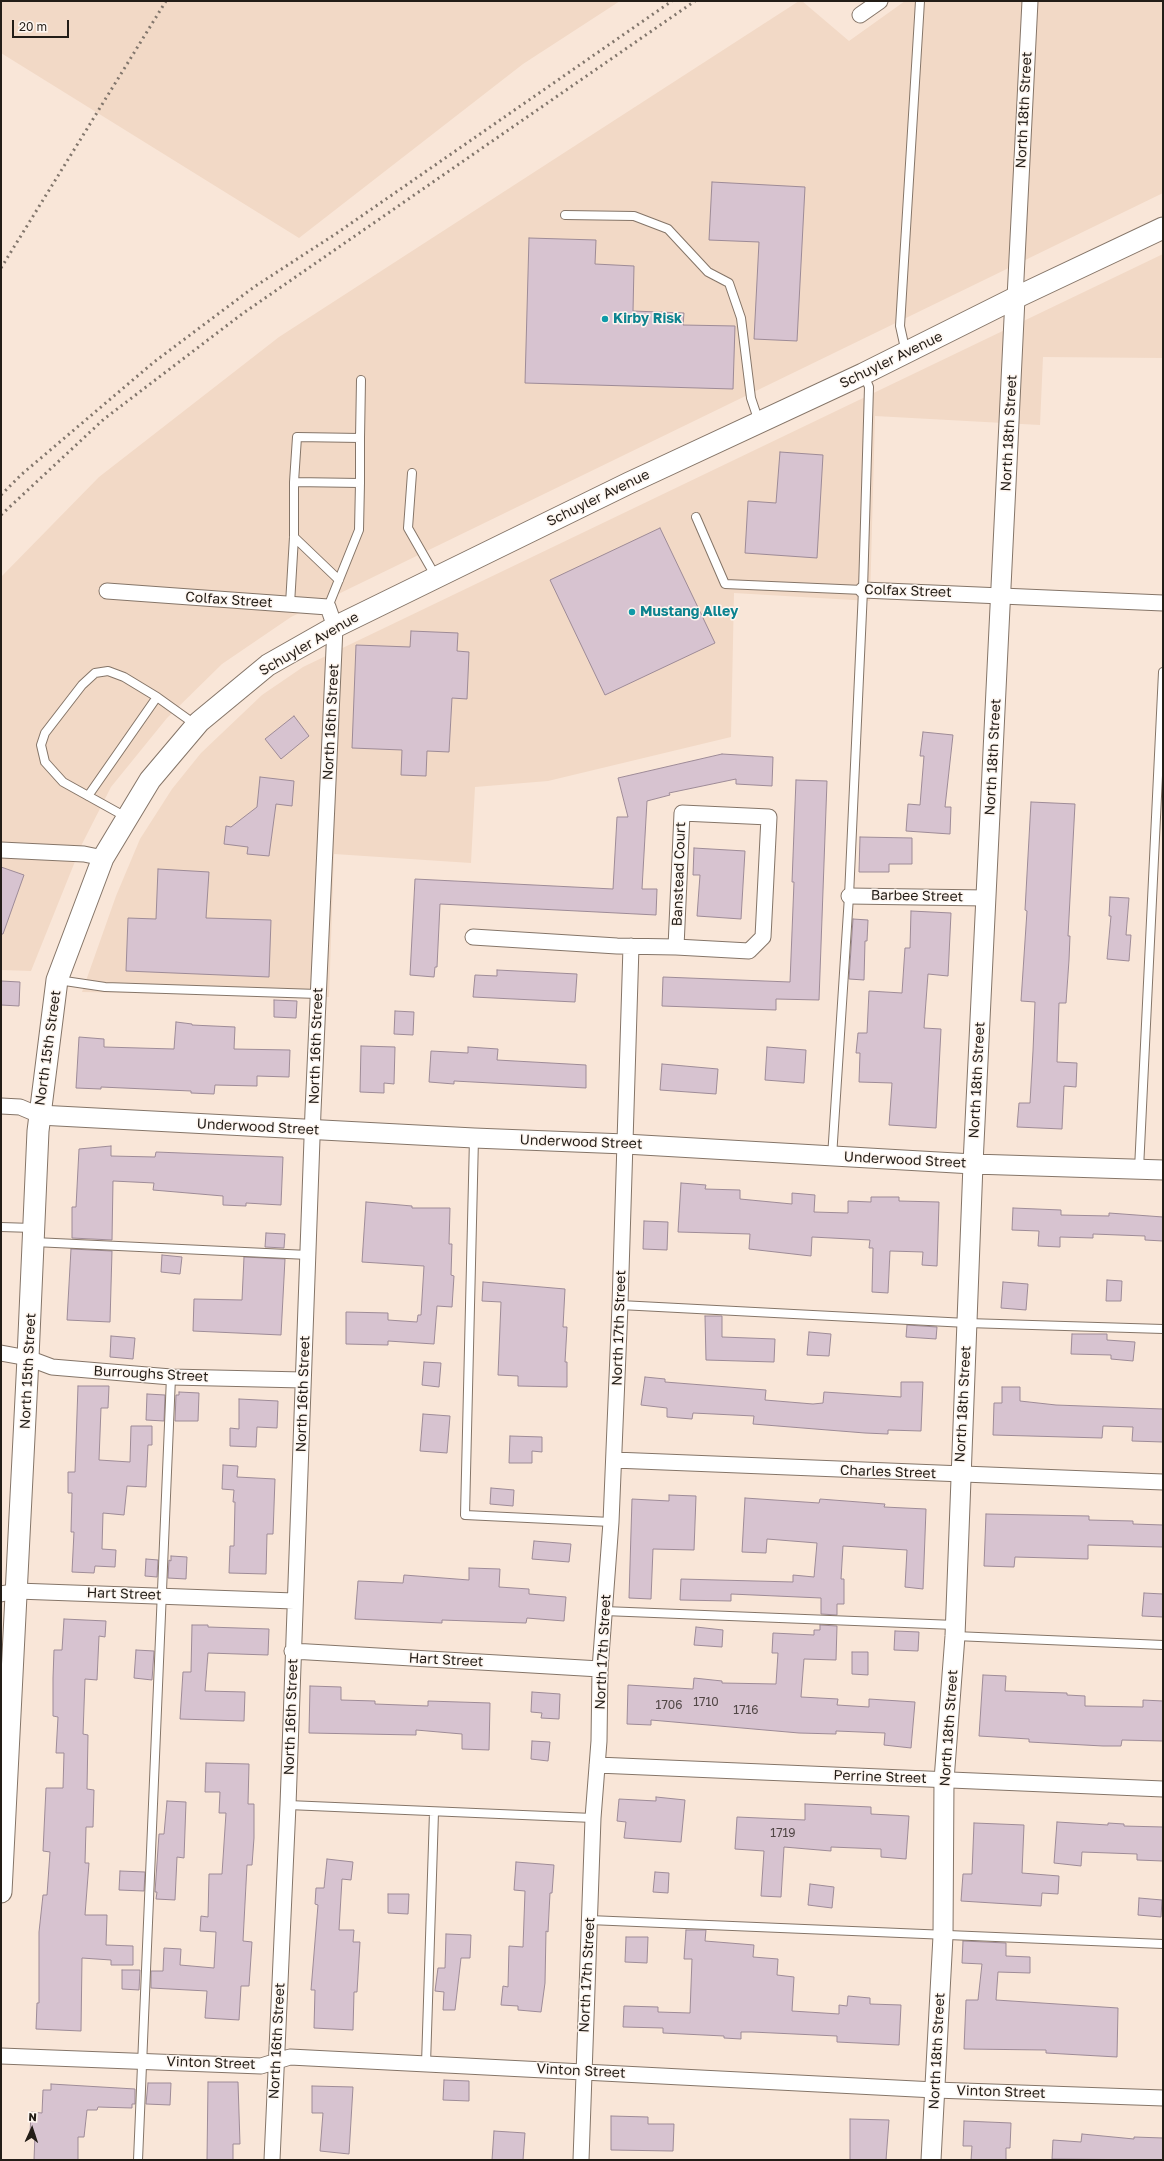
<!DOCTYPE html>
<html>
<head>
<meta charset="utf-8">
<style>
  body { margin:0 }
  #map { position:relative; width:1164px; height:2161px; overflow:hidden; background:#f9e6d8; font-family:"Golos Text",sans-serif }
  canvas { display:block }
  .frame { position:absolute; inset:0; border:2px solid #231d17; pointer-events:none }
  .north { position:absolute; left:12px; top:2109px; width:40px; height:40px; -webkit-text-stroke:3px #fef6f0; paint-order:stroke; rotate:3deg; font-size:11px; font-weight:700; line-height:16px; text-align:center; color:#231d17 }
  .north::after { content:''; display:block; margin:auto; width:14px; height:18px; background:#231d17; clip-path:polygon(50% 0,100% 100%,50% 72%,0 100%) }
  .scale { position:absolute; left:12px; top:20px; width:57px; height:18px; box-sizing:border-box; border:2px solid #231d17; border-top:0; padding-left:5px; font-size:12px; line-height:14px; white-space:nowrap; color:#231d17; -webkit-text-stroke:3px #fef6f0; paint-order:stroke }
</style>
</head>
<body>
<div id="map">
<canvas width="1164" height="2161"></canvas>
<div class="frame"></div>
<div class="north">N</div>
<div class="scale">20 m</div>
</div>
<script>
const ctx = document.querySelector('canvas').getContext('2d');
ctx.lineJoin = 'round';
function fill(path, color) {
  ctx.fillStyle = color;
  ctx.fill(path, 'evenodd');
}
function shape(rows) {
  const path = new Path2D();
  for (const r of rows) {
    path.moveTo(r[0], r[1]);
    for (let i = 2; i < r.length; i += 2) path.lineTo(r[i], r[i + 1]);
  }
  return path;
}
function trace(path, color, width, dash) {
  ctx.strokeStyle = color;
  ctx.lineWidth = width;
  ctx.lineCap = dash ? 'butt' : 'round';
  ctx.setLineDash(dash || []);
  ctx.stroke(path);
}
function drawText(font, color, halo, rows, align = 'center') {
  ctx.font = font + ' "Golos Text",sans-serif';
  ctx.lineWidth = 3;
  ctx.setLineDash([]);
  ctx.textBaseline = 'middle';
  ctx.strokeStyle = halo;
  ctx.fillStyle = color;
  for (const [text, x, y, turn = 0] of rows) {
    ctx.save();
    ctx.translate(x, y);
    ctx.rotate((+turn || 0) * Math.PI / 180);
    ctx.textAlign = isNaN(turn) ? turn : align;
    if (halo) ctx.strokeText(text, 0, 0);
    ctx.fillText(text, 0, 0);
    ctx.restore();
  }
}
const built = shape([
  [1,1,620,1,523,64,299,238,1,53],
  [799,1,802,1,849,41,905,1,1163,1,1163,193,291,617,222,664,167,718,111,787,82,844,31,971,1,970,1,577,99,477,279,337],
  [1163,254,1163,358,1043,357,1040,425,875,416,870,601,734,593,731,737,548,781,475,787,471,863,334,854,329,997,82,992,116,896,140,839,172,789,201,753,262,695,303,667]
]);
const building = shape([
  [712,182,805,187,797,341,754,339,759,242,709,240,712,182],
  [529,238,596,240,595,264,634,266,633,311,684,313,683,325,735,326,733,389,525,383,529,238],
  [780,452,823,455,817,558,745,553,748,501,776,503,780,452],
  [660,528,715,643,605,695,550,580,660,528],
  [411,631,458,633,457,651,469,652,467,699,452,698,449,752,427,751,426,776,401,775,402,750,352,748,356,645,410,647,411,631],
  [294,716,309,736,281,759,265,739,294,716],
  [923,732,953,735,945,807,951,807,950,834,906,831,908,804,920,805,924,756,920,756,923,732],
  [722,754,773,757,772,786,736,784,736,779,669,793,670,795,647,801,642,889,657,889,656,915,440,904,437,967,435,967,434,977,410,975,415,879,613,889,617,817,628,817,618,778,722,754],
  [260,777,294,781,292,806,276,804,269,856,247,854,248,847,224,844,226,826,231,827,257,807,260,777],
  [796,780,827,781,819,1000,776,999,776,1010,662,1006,663,977,790,982,794,882,792,882,796,780],
  [1031,802,1075,804,1068,936,1070,936,1069,960,1066,1003,1059,1003,1057,1062,1077,1063,1076,1087,1064,1086,1062,1129,1017,1127,1019,1103,1030,1103,1033,1051,1035,1002,1021,1001,1027,911,1025,910,1031,802],
  [860,837,912,838,912,864,889,864,889,872,859,872,860,837],
  [694,848,745,851,741,919,697,916,700,875,693,875,694,848],
  [1,867,24,875,3,934,1,934,1,867],
  [158,869,209,872,206,918,271,920,269,977,126,971,128,918,156,919,158,869],
  [1110,897,1129,898,1126,935,1131,935,1129,961,1107,959,1111,916,1109,916,1110,897],
  [911,911,951,913,948,976,928,974,924,1028,941,1029,936,1128,889,1125,892,1083,859,1082,860,1053,856,1053,858,1033,867,1033,869,991,902,993,905,948,910,948,911,911],
  [853,919,868,920,867,941,865,941,864,980,849,979,853,919],
  [497,970,577,974,575,1002,473,997,475,975,497,976,497,970],
  [1,981,20,982,19,1006,1,1005,1,981],
  [274,1000,297,1001,296,1018,274,1017,274,1000],
  [395,1011,414,1012,413,1035,394,1034,395,1011],
  [176,1022,192,1024,192,1025,235,1027,234,1049,290,1050,289,1077,257,1076,257,1086,215,1085,214,1094,191,1093,191,1091,101,1087,101,1089,76,1088,79,1037,104,1039,104,1047,174,1049,176,1022],
  [361,1046,395,1047,394,1084,384,1083,384,1093,360,1092,361,1046],
  [468,1047,498,1049,497,1060,586,1065,586,1088,454,1081,454,1084,429,1082,431,1051,468,1053,468,1047],
  [767,1047,806,1050,804,1083,765,1080,767,1047],
  [662,1064,718,1069,716,1094,660,1090,662,1064],
  [111,1146,111,1156,155,1157,156,1152,283,1157,281,1205,246,1203,246,1206,223,1205,223,1196,153,1190,154,1183,113,1181,112,1240,72,1238,72,1207,76,1207,79,1149,111,1146],
  [681,1183,706,1185,705,1189,740,1190,740,1199,792,1204,792,1193,815,1195,814,1212,848,1213,848,1201,871,1202,871,1197,899,1197,899,1201,939,1202,937,1266,922,1265,923,1252,890,1251,888,1293,872,1292,873,1248,869,1248,870,1240,812,1237,811,1256,749,1249,750,1234,678,1232,681,1183],
  [366,1202,412,1206,412,1208,450,1208,449,1244,452,1244,451,1275,454,1276,452,1307,437,1306,434,1344,388,1341,388,1345,346,1344,346,1312,388,1313,388,1320,417,1322,418,1315,421,1315,424,1266,362,1262,366,1202],
  [1013,1208,1061,1210,1061,1215,1109,1216,1109,1213,1163,1217,1163,1241,1145,1240,1145,1236,1093,1234,1093,1238,1060,1237,1060,1247,1038,1246,1039,1231,1012,1230,1013,1208],
  [644,1221,668,1222,667,1250,643,1249,644,1221],
  [266,1233,285,1234,284,1248,265,1247,266,1233],
  [71,1249,112,1251,110,1322,67,1320,71,1249],
  [162,1255,182,1257,180,1274,161,1272,162,1255],
  [244,1257,285,1259,281,1335,193,1331,194,1299,242,1300,244,1257],
  [1107,1280,1122,1281,1121,1301,1106,1301,1107,1280],
  [483,1282,565,1289,563,1327,567,1327,565,1362,567,1362,567,1387,518,1386,518,1376,498,1375,501,1302,482,1301,483,1282],
  [1003,1282,1028,1284,1026,1310,1001,1308,1003,1282],
  [705,1316,722,1316,722,1337,775,1339,774,1362,706,1360,705,1316],
  [907,1325,937,1327,936,1339,906,1337,907,1325],
  [809,1332,831,1334,829,1356,807,1355,809,1332],
  [1072,1334,1107,1334,1107,1340,1135,1342,1133,1361,1111,1359,1111,1355,1071,1354,1072,1334],
  [111,1336,135,1338,133,1359,110,1357,111,1336],
  [424,1362,441,1363,439,1387,422,1385,424,1362],
  [645,1377,665,1379,665,1382,766,1390,765,1400,813,1404,823,1403,824,1392,901,1397,901,1382,923,1382,921,1431,888,1430,888,1434,865,1433,753,1424,754,1416,693,1413,692,1419,667,1417,667,1408,641,1405,645,1377],
  [78,1386,109,1386,108,1408,101,1408,99,1460,130,1462,131,1426,152,1426,152,1445,148,1445,146,1487,127,1486,124,1515,103,1513,102,1549,116,1550,115,1567,95,1566,94,1573,72,1572,74,1532,71,1532,72,1493,68,1493,68,1472,75,1472,78,1386],
  [1002,1387,1020,1387,1020,1401,1056,1405,1163,1409,1163,1442,1132,1441,1133,1427,1103,1426,1102,1438,993,1435,994,1403,1002,1403,1002,1387],
  [179,1392,199,1393,198,1421,175,1421,176,1395,179,1395,179,1392],
  [147,1394,165,1395,164,1421,146,1420,147,1394],
  [239,1399,278,1401,277,1428,257,1427,256,1447,230,1446,230,1428,239,1429,239,1399],
  [423,1414,450,1416,447,1453,420,1451,423,1414],
  [510,1436,542,1437,542,1452,532,1451,532,1463,509,1463,510,1436],
  [223,1465,238,1466,237,1477,275,1479,273,1534,267,1534,266,1574,229,1573,230,1546,234,1546,235,1502,233,1502,234,1490,222,1489,223,1465],
  [491,1488,514,1490,513,1506,490,1504,491,1488],
  [669,1495,696,1496,694,1550,653,1549,651,1599,629,1598,632,1499,669,1501,669,1495],
  [745,1498,819,1503,820,1499,885,1504,884,1507,926,1509,923,1589,905,1587,907,1550,843,1546,841,1579,844,1579,844,1604,837,1604,837,1615,821,1614,821,1598,731,1594,731,1601,680,1600,681,1579,793,1582,793,1575,814,1577,817,1543,767,1539,766,1553,742,1552,745,1498],
  [986,1514,1089,1516,1089,1520,1133,1521,1133,1524,1163,1525,1163,1547,1088,1545,1088,1559,1015,1557,1014,1567,984,1566,986,1514],
  [534,1541,571,1544,569,1562,532,1559,534,1541],
  [171,1556,187,1557,186,1579,168,1578,169,1560,171,1561,171,1556],
  [146,1559,158,1560,157,1577,145,1576,146,1559],
  [469,1568,500,1569,499,1587,529,1589,529,1594,566,1597,564,1621,527,1618,526,1623,442,1620,442,1623,355,1619,358,1581,403,1583,404,1575,469,1580,469,1568],
  [1144,1593,1163,1594,1163,1617,1142,1616,1144,1593],
  [64,1619,106,1621,105,1637,99,1636,97,1680,85,1679,83,1734,88,1735,87,1789,94,1790,93,1827,86,1827,85,1863,89,1863,85,1915,107,1915,106,1945,133,1946,133,1965,111,1965,111,1960,82,1958,81,2031,36,2029,37,2003,39,2003,39,1932,43,1895,47,1895,50,1852,43,1851,46,1788,63,1788,64,1753,56,1753,58,1717,53,1716,53,1678,54,1650,62,1650,64,1619],
  [192,1625,208,1625,208,1627,269,1629,268,1655,208,1653,205,1691,245,1692,244,1721,180,1719,183,1672,191,1672,192,1625],
  [820,1625,837,1626,836,1660,804,1659,801,1697,838,1699,837,1705,869,1707,869,1699,915,1702,911,1748,884,1745,885,1733,836,1731,836,1734,799,1733,651,1720,651,1725,627,1724,628,1685,693,1689,694,1678,722,1681,722,1683,776,1684,778,1653,772,1653,773,1633,814,1635,814,1630,820,1630,820,1625],
  [696,1627,723,1630,722,1647,694,1645,696,1627],
  [895,1631,919,1632,918,1651,894,1650,895,1631],
  [136,1650,154,1651,152,1680,134,1678,136,1650],
  [852,1652,868,1652,868,1675,852,1674,852,1652],
  [983,1675,1006,1676,1005,1691,1067,1693,1067,1695,1085,1696,1085,1706,1143,1707,1143,1700,1163,1701,1163,1741,1122,1740,1121,1746,1103,1746,1029,1742,1029,1739,979,1736,983,1675],
  [310,1686,341,1687,341,1700,375,1701,375,1704,428,1706,428,1701,490,1703,489,1750,462,1749,462,1734,416,1730,416,1735,309,1733,310,1686],
  [532,1692,560,1694,559,1719,541,1718,542,1713,531,1712,532,1692],
  [532,1741,550,1742,548,1761,531,1759,532,1741],
  [206,1763,249,1764,248,1804,254,1804,254,1838,252,1865,247,1865,243,1941,252,1942,249,1986,241,1986,239,2020,205,2018,207,1991,151,1988,151,1971,163,1971,164,1948,181,1949,180,1965,214,1968,216,1932,200,1931,201,1916,208,1917,209,1874,222,1874,226,1813,219,1813,220,1792,205,1792,206,1763],
  [656,1797,685,1800,681,1842,624,1838,626,1822,617,1821,619,1799,656,1801,656,1797],
  [167,1801,186,1802,184,1858,177,1857,175,1900,156,1899,157,1892,155,1892,159,1834,164,1834,167,1801],
  [805,1804,871,1807,871,1814,909,1816,906,1859,881,1857,881,1849,831,1847,831,1851,784,1847,781,1897,761,1896,764,1851,735,1849,737,1817,805,1820,805,1804],
  [1057,1822,1108,1825,1108,1823,1124,1824,1124,1826,1163,1827,1163,1861,1137,1860,1137,1854,1082,1852,1081,1866,1054,1863,1057,1822],
  [974,1823,1024,1825,1022,1873,1059,1876,1058,1894,1042,1893,1041,1906,961,1901,963,1874,972,1874,974,1823],
  [327,1859,353,1862,351,1880,342,1879,339,1930,354,1930,353,1942,360,1942,357,1992,354,1992,353,2030,314,2028,315,1990,311,1990,318,1905,315,1904,316,1888,324,1888,327,1859],
  [516,1862,554,1865,552,1893,550,1893,548,1932,546,1931,545,1983,541,2012,518,2010,518,2006,501,2005,503,1986,508,1987,509,1946,523,1947,525,1891,514,1890,516,1862],
  [120,1871,145,1872,144,1891,119,1890,120,1871],
  [655,1872,669,1873,668,1893,653,1892,655,1872],
  [810,1884,834,1887,832,1908,808,1905,810,1884],
  [388,1894,409,1894,408,1914,388,1913,388,1894],
  [1139,1898,1162,1900,1161,1917,1138,1915,1139,1898],
  [686,1930,706,1930,705,1941,754,1945,753,1957,778,1959,777,1975,794,1977,792,2011,839,2014,839,2005,847,2006,848,1996,870,1998,870,2004,901,2005,899,2045,837,2042,837,2036,752,2032,741,2032,741,2039,724,2038,724,2036,663,2033,663,2028,623,2027,624,2006,658,2007,658,2012,690,2013,692,1959,684,1959,686,1930],
  [446,1934,471,1935,470,1958,461,1958,455,2010,443,2010,444,1992,435,1991,438,1968,445,1968,446,1934],
  [626,1937,648,1937,647,1963,625,1962,626,1937],
  [963,1941,1006,1943,1006,1956,1030,1957,1030,1973,998,1972,996,2000,1118,2008,1117,2057,1046,2053,1046,2050,964,2049,966,2000,978,2000,982,1964,962,1963,963,1941],
  [122,1970,140,1970,139,1990,122,1989,122,1970],
  [444,2080,469,2081,469,2101,443,2100,444,2080],
  [208,2082,238,2082,240,2144,233,2144,233,2160,207,2160,208,2082],
  [148,2083,171,2083,170,2105,146,2104,148,2083],
  [51,2084,135,2089,135,2104,132,2104,132,2108,98,2107,97,2110,87,2110,84,2137,78,2137,78,2160,34,2160,35,2134,30,2134,31,2112,42,2113,43,2090,51,2090,51,2084],
  [312,2086,353,2087,349,2154,320,2151,323,2113,312,2113,312,2086],
  [611,2116,648,2117,648,2124,674,2124,673,2151,611,2150,611,2116],
  [850,2119,889,2120,886,2160,850,2160,850,2119],
  [964,2121,1011,2123,1010,2148,1006,2148,1006,2160,971,2160,972,2146,963,2146,964,2121],
  [494,2131,525,2133,523,2160,492,2160,494,2131],
  [1082,2134,1134,2139,1134,2137,1163,2138,1163,2160,1052,2159,1053,2140,1081,2142,1082,2134]
]);
const service = shape([
  [565,215,634,216,668,229,708,272,729,283,741,318,751,398,759,422],
  [906,353,900,326,920,1],
  [412,473,408,528,436,577],
  [360,483,360,438],
  [696,517,725,584,863,590],
  [294,537,339,580],
  [290,604,294,537,294,482],
  [328,607,359,530,360,483,294,482,297,437,360,438,361,380],
  [88,796,157,697],
  [126,817,63,782,45,762,41,745,45,733,82,685,95,673,108,671,124,677,157,697,196,725],
  [58,980,105,987,318,994],
  [474,1138,465,1515,611,1522],
  [832,1157,849,896,863,590,869,387,864,375],
  [1139,1169,1163,672],
  [1,1227,33,1228],
  [34,1242,308,1255],
  [620,1305,967,1323,1163,1329],
  [604,1611,955,1625],
  [955,1636,1163,1645],
  [288,1805,593,1818],
  [589,1920,1163,1944],
  [426,2064,434,1812],
  [138,2160,171,1377]
]);
const minor = shape([
  [860,15,880,1],
  [1015,298,1030,1],
  [863,590,1163,603],
  [107,591,328,607,335,627,313,1111,288,1805,272,2160],
  [682,813,769,817,763,937,749,951,676,947,682,813],
  [1,850,84,854,103,858],
  [849,896,986,898],
  [473,937,617,946,676,947],
  [1,1106,20,1107,39,1115],
  [1,1353,28,1358,52,1367,171,1377,303,1380],
  [614,1460,1163,1482],
  [1,1594,17,1591,294,1601],
  [292,1651,600,1669],
  [597,1765,1163,1789],
  [1,2056,261,2066,290,2057,935,2090,1163,2098],
  [581,2160,593,1818,599,1741,600,1669,611,1522,620,1305,631,946]
]);
const tertiary = shape([
  [39,1115,474,1138,625,1144,973,1164,1163,1170],
  [931,2160,943,1936,944,1780,955,1636,973,1164,1015,298]
]);
const secondary = shape([
  [1,1892,28,1358,38,1131,57,980,103,858,150,780,199,722,268,665,335,627,629,483,863,374,1015,298,1163,228]
]);
const rail = shape([
  [1,268,166,1],
  [1,495,22,474,154,362,254,287,337,233,672,1],
  [1,515,104,419,242,314,695,1]
]);
const markers = [
  [605,319,4,"#0f9aa8"],
  [632,612,4,"#0f9aa8"]
];
const numberNames = [
  ["1710",706,1702],
  ["1706",669,1705],
  ["1716",746,1710],
  ["1719",783,1833]
];
const streetNames = [
  ["North 18th Street",1024,110,-87],
  ["Schuyler Avenue",891,360,-26],
  ["North 18th Street",1009,433,-87],
  ["Schuyler Avenue",598,498,-26],
  ["Colfax Street",908,591,2],
  ["Colfax Street",229,600,4],
  ["Schuyler Avenue",309,644,-30],
  ["North 16th Street",331,722,-87],
  ["North 18th Street",993,757,-87],
  ["Banstead Court",679,874,-88],
  ["Barbee Street",917,896,1],
  ["North 16th Street",316,1046,-88],
  ["North 15th Street",48,1048,-82],
  ["North 18th Street",977,1080,-87],
  ["Underwood Street",258,1127,3],
  ["Underwood Street",581,1142,2],
  ["Underwood Street",905,1160,3],
  ["North 17th Street",619,1328,-88],
  ["North 15th Street",28,1371,-87],
  ["Burroughs Street",151,1374,3],
  ["North 16th Street",303,1394,-88],
  ["North 18th Street",963,1404,-87],
  ["Charles Street",888,1472,2],
  ["Hart Street",124,1594,2],
  ["North 17th Street",603,1652,-87],
  ["Hart Street",446,1660,3],
  ["North 16th Street",291,1717,-88],
  ["North 18th Street",949,1728,-86],
  ["Perrine Street",880,1777,2],
  ["North 17th Street",587,1975,-87],
  ["North 16th Street",277,2041,-87],
  ["North 18th Street",937,2051,-87],
  ["Vinton Street",211,2063,2],
  ["Vinton Street",581,2071,3],
  ["Vinton Street",1001,2092,2]
];
const cultureNames = [
  ["Kirby Risk",613,319],
  ["Mustang Alley",640,612]
];
fill(built, '#f2d9c6');
fill(building, '#d7c3d0');
trace(building, '#9e8b97', 1);
trace(service, '#857568', 10);
trace(minor, '#857568', 17);
trace(tertiary, '#857568', 21);
trace(secondary, '#857568', 23);
trace(service, '#fff', 8);
trace(minor, '#fff', 15);
trace(tertiary, '#fff', 19);
trace(secondary, '#fff', 21);
trace(rail, '#82766c', 3, [2, 4]);
for (const [x, y, r, color] of markers) {
  const dot = new Path2D();
  dot.arc(x, y, r, 0, 2 * Math.PI);
  ctx.fillStyle = color;
  ctx.fill(dot);
  trace(dot, '#fef6f0', 1.5);
}
drawText('12px', '#504645', null, numberNames);
drawText('14px', '#231d17', '#fef6f0', streetNames);
drawText('bold 14px', '#0d838f', '#fef6f0', cultureNames, 'left');
</script>
</body>
</html>
